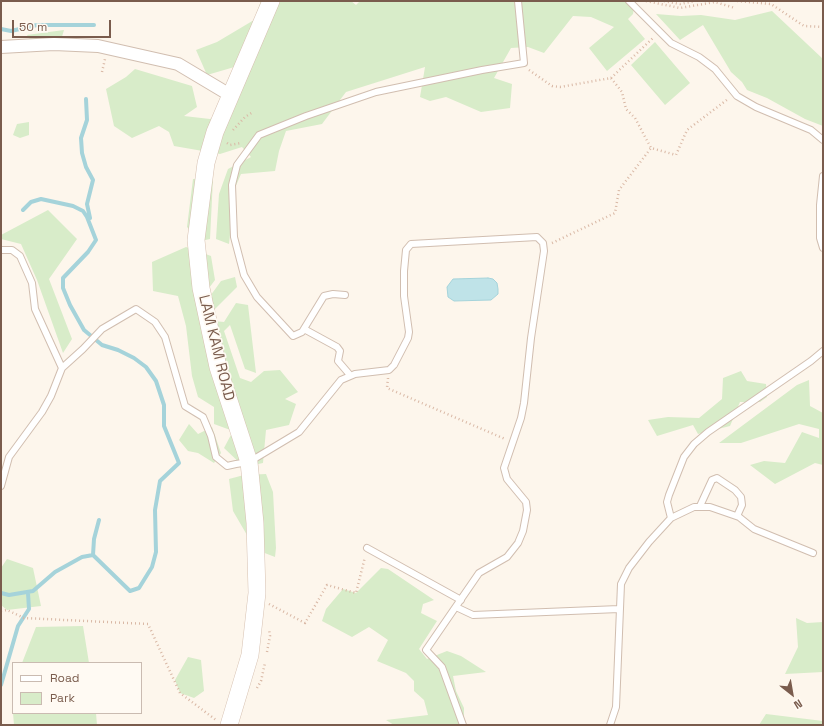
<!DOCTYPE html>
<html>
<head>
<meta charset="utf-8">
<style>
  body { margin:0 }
  #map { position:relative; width:824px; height:726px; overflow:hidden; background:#fdf6ec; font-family:"Space Grotesk",sans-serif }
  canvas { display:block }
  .frame { position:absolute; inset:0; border:2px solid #7a5c4d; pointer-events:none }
  .legend { position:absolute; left:12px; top:662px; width:130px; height:52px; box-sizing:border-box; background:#fffaf3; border:1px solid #cabbb1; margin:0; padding:5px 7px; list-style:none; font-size:12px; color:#7a5c4d }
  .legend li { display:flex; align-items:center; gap:8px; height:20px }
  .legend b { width:20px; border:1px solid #cabbb1 }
  .north { position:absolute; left:772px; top:674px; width:40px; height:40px; -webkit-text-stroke:3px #fffaf3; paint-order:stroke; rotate:149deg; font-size:11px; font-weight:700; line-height:16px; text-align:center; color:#7a5c4d }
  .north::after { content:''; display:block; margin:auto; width:14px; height:18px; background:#7a5c4d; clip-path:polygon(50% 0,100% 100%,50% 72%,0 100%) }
  .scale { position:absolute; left:12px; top:20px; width:99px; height:18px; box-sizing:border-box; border:2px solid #7a5c4d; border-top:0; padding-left:5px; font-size:12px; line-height:14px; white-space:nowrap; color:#7a5c4d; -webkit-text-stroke:3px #fffaf3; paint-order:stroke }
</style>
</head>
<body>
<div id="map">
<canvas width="824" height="726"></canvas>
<div class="frame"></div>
<ul class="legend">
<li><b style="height:5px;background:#fff"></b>Road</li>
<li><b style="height:11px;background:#d8ecc9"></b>Park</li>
</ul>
<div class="north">N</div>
<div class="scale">50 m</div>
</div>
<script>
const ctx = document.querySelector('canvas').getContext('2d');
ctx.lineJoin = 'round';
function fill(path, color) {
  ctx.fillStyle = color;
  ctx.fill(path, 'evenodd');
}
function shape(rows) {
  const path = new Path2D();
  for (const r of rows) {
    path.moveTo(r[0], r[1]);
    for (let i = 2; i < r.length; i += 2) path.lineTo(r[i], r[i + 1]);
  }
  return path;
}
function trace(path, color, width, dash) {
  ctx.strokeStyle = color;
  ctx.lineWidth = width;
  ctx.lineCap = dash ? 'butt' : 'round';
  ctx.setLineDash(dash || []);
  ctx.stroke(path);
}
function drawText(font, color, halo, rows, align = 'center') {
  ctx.font = font + ' "Space Grotesk",sans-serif';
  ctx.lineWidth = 3.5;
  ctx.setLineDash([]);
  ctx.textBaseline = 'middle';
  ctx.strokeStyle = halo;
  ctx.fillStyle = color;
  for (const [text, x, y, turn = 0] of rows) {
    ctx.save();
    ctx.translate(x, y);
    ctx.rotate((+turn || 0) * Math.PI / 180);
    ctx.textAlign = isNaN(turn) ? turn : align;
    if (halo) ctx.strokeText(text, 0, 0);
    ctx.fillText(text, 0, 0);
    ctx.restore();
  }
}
const green = shape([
  [261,1,351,1,356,5,360,1,635,1,633,14,628,19,645,39,607,71,589,48,614,27,591,17,573,16,544,53,528,47,511,48,494,78,512,84,510,108,481,112,446,97,430,101,420,97,425,67,346,92,322,124,286,131,279,151,275,171,241,174,235,188,229,244,216,239,219,194,228,169,251,157,242,147,220,154,174,146,169,132,159,126,132,138,114,126,106,89,126,77,135,69,192,86,197,107,184,116,210,119,226,110,248,63,207,75,196,50,217,42,254,20],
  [772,11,823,59,823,126,805,119,767,98,747,90,742,82,731,72,703,25,680,40,656,14,681,16,701,15,735,20],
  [64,30,61,40,30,40,27,35],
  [655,42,690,83,665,105,631,65],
  [29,122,29,135,20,138,13,135,17,124],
  [213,178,210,239,201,241,187,227,193,179],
  [48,210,77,239,49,279,72,339,63,353,37,280,21,244,1,239,1,235],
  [186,247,211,256,215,280,206,292,208,299,221,281,235,277,237,287,212,312,214,321,224,322,236,303,248,305,256,373,245,369,230,325,224,331,240,378,251,382,264,371,280,370,298,392,285,399,296,404,289,425,266,430,263,463,244,467,224,448,233,431,214,424,214,407,198,397,192,376,186,326,178,296,153,291,152,262],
  [741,371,747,381,766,384,767,397,760,402,740,402,730,426,698,434,693,425,657,436,648,420,668,417,699,418,722,399,723,378],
  [809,380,810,406,823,413,823,465,815,463,775,484,750,465,764,461,785,463,802,432,819,438,819,429,799,424,741,443,719,443,797,385],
  [189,424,198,434,212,427,221,453,214,463,198,453,188,451,179,440],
  [266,474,273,492,276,548,275,557,262,552,251,542,233,511,229,479,244,475],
  [7,559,33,568,41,606,7,610,1,605,1,568],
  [381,568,388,569,434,600,423,604,421,613,437,621,419,649,427,659,447,651,461,656,486,672,453,676,456,691,464,708,464,725,394,725,386,720,428,715,424,700,414,691,414,681,406,673,377,661,388,640,369,627,352,637,322,621,326,609,343,589,356,593],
  [796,618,807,623,823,622,823,672,785,674,798,647],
  [83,626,89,663,22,663,36,627],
  [188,657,201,660,204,691,194,698,180,693,175,680],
  [13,713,96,713,97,725,14,725],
  [766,714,823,721,823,725,759,725]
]);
const water = shape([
  [488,278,493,279,497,283,498,289,498,294,491,300,454,301,448,297,447,287,453,279,488,278]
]);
const stream = shape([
  [1,29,11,31,37,25,94,25],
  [86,99,87,120,81,138,82,153,86,167,93,180,87,204,90,218],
  [93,555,94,539,99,520],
  [1,593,9,595,33,591,55,572,82,557,93,555,130,591,139,588,152,567,156,552,155,510,160,481,179,463,164,426,164,405,156,381,146,367,134,358,118,350,102,345,84,330,70,305,63,288,63,278,88,252,96,240,87,217,83,211,73,206,41,199,31,202,23,210],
  [1,685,18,626,29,609,28,593]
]);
const path = shape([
  [646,1,680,8,715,2,735,8],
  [664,1,680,4,695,1],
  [737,1,771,4,804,26,823,27],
  [529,70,552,86,560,87,611,78,622,92,626,109,635,118,651,148,676,155,687,130,728,99],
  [102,72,105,59],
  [611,78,654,37],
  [233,130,245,117,253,112],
  [227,143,230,145,241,143],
  [552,243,615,213,619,190,651,148],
  [388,378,387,388,505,439],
  [269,604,305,623,327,585,356,593,365,557],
  [1,611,7,610,24,618,148,624,180,693,216,720],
  [267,652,270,636,269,629],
  [257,688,261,681,265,663]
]);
const service = shape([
  [629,1,671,43,699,57,715,69,737,96,756,107,811,130,823,140],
  [823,176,820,205,820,238,823,248],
  [1,250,12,250,20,256,32,283,35,309,62,368],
  [345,295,333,294,324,296,302,332,293,336,257,297,244,275,234,237,232,185,237,165,259,135,306,116,376,92,482,70,524,63,518,1],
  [304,329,337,347,340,351,338,361,350,375],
  [1,486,9,457,42,412,51,396,62,368,83,349,102,329,136,309,155,322,165,337,185,406,203,417,211,436,216,457,227,466,236,464,249,462,299,432,341,380,355,374,389,370,394,365,408,338,409,332,404,296,404,271,406,250,411,244,537,237,543,243,544,251,531,338,524,403,521,418,504,468,507,479,526,502,527,510,523,531,518,543,507,557,479,573,426,650,442,667,463,725],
  [700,506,712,480,717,478,735,490,741,497,742,505,737,516],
  [671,518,667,502,669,495,684,457,694,444,708,432,811,361,823,351],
  [367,548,461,600],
  [456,607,473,615,619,609],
  [610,725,616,707,621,584,629,568,649,542,671,518,694,507,710,507,739,517,754,529,813,553]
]);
const minor = shape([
  [1,47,54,44,98,46,178,64,230,95]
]);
const secondary = shape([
  [229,725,250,655,257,593,255,523,249,462,218,367,201,288,196,240,206,163,215,132,271,1]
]);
const streetNames = [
  ["LAM KAM ROAD",216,348,76]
];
fill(green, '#d8ecc9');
fill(water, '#bfe3e8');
trace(water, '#a5d3da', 1);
trace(stream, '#a5d3da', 4);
trace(service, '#d1beb0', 8);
trace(minor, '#d1beb0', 14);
trace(secondary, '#d6c0b0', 18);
trace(path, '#d9b8a5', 2.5, [1, 3]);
trace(service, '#fff', 6);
trace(minor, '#fff', 12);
trace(secondary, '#fff', 17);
drawText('15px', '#7a5c4d', '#fffaf3', streetNames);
</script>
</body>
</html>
